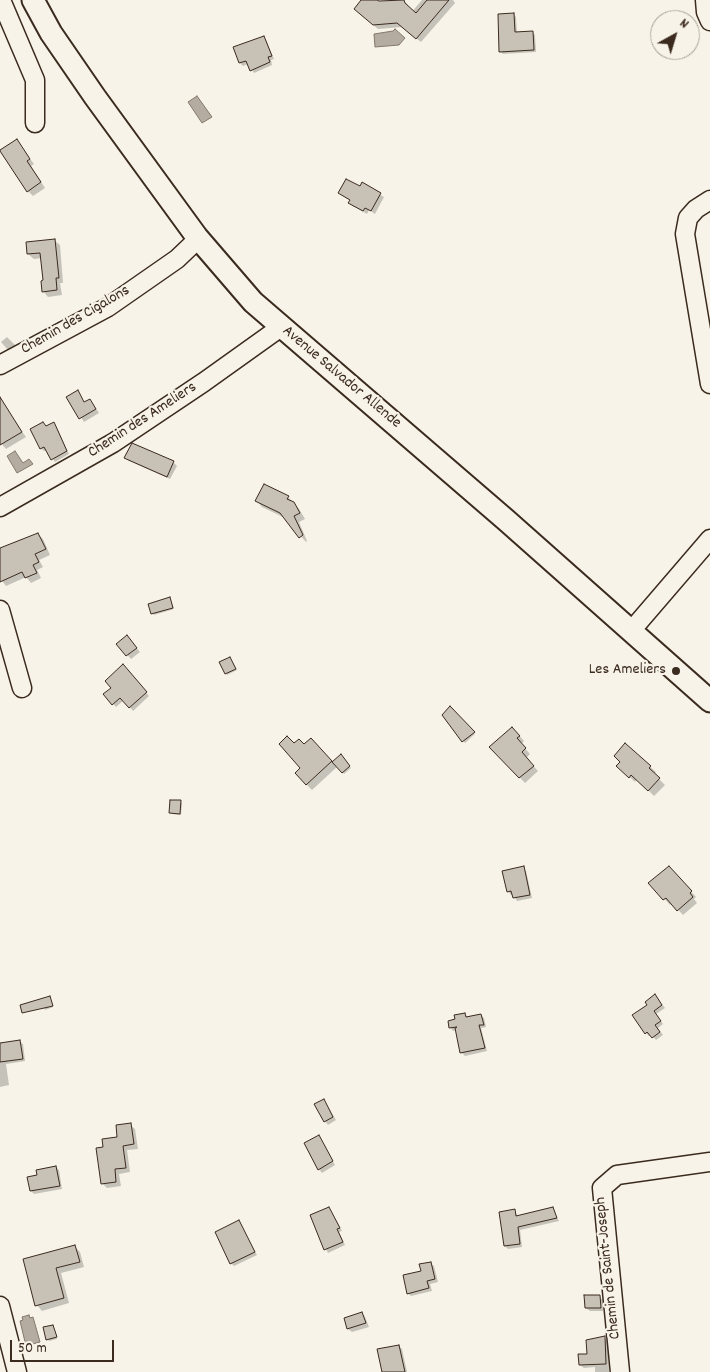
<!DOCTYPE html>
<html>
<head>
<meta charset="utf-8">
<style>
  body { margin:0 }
  #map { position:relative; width:710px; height:1372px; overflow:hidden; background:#f7f3e8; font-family:Dekko,sans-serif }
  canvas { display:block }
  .north { position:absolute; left:650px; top:10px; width:50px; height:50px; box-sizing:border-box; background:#f7f3e8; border:1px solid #aca397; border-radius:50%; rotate:39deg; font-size:14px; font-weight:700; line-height:20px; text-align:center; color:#3b2a1e }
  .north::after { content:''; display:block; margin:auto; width:18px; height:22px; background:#3b2a1e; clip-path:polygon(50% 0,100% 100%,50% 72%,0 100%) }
  .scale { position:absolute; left:10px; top:1340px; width:104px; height:22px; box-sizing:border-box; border:2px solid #3b2a1e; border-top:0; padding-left:6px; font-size:15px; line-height:18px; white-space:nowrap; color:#3b2a1e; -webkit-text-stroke:4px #f7f3e8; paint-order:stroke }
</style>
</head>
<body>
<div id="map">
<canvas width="710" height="1372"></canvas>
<div class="north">N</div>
<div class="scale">50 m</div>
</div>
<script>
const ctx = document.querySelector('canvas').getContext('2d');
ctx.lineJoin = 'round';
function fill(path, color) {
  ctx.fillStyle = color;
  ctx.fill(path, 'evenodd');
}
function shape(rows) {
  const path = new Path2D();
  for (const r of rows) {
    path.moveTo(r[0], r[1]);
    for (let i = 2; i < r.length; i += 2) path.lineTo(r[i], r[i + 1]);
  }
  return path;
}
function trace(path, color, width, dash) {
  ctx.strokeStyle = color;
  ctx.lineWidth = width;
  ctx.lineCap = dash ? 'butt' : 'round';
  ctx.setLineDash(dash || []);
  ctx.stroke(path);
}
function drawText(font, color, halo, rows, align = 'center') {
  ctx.font = font + ' Dekko,sans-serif';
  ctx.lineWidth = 4.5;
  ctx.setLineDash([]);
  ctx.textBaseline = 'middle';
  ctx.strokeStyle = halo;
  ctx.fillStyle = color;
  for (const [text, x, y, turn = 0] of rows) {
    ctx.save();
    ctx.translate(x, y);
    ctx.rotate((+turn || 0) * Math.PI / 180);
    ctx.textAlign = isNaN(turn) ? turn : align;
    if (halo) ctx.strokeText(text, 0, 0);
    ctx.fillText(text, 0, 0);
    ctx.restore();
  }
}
const water = shape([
  [395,29,405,38,399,45,375,47,374,34,393,31,395,29],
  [197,96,212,117,202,123,188,102,197,96],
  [15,451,23,463,29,459,33,464,17,473,7,456,15,451],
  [29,1315,30,1318,33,1317,40,1342,26,1346,20,1321,23,1320,22,1317,29,1315]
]);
const shadow = shape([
  [363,0,376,0,379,3,404,1,408,5,410,14,422,0,453,0,455,3,421,42,402,27,378,29,360,13],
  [514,14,516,17,517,33,532,32,535,35,536,52,503,54,500,51],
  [263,37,266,40,274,59,271,60,272,65,254,73,248,64,243,66,240,63,235,48],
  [16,140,34,164,31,166,45,188,33,196,28,191],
  [362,184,384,197,375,214,369,210,367,214,353,206,350,203,351,201,339,193,360,188],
  [54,240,60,245,63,283,60,283,62,295,48,297,43,291,44,281,42,258,34,259,28,254],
  [7,337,16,346,8,350,1,342],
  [77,391,85,403,90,400,93,404,99,413,84,422,68,397],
  [8,412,26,437,6,449,0,442,0,417],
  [53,424,56,426,69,454,55,462,47,450,44,451,41,448,31,430],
  [132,445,173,462,177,466,170,479,129,461,126,458],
  [288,497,299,509,305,519,299,522,307,541,306,542,285,518,262,507,257,501],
  [38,534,43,539,50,555,39,560,43,567,37,570,41,578,31,583,26,577,6,586,0,578,0,550],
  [170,598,174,609,154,615,149,604],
  [130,640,140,652,131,659,118,644],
  [231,660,237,670,227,675,221,662],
  [123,666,149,696,133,711,124,700,116,707,105,695,113,688],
  [450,708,475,734,465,743,443,715],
  [517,733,524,741,521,744,530,754,526,758,538,771,525,783,491,747],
  [294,744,304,746,316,745,333,763,341,756,351,768,344,774,338,766,312,790,306,784],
  [626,745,656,772,654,774,665,785,654,796,637,779,635,782,618,766,622,762],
  [181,802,182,803,181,815,172,814,170,812],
  [523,868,526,871,532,898,517,901,513,894,511,895,508,891],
  [674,872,696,897,694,899,697,903,683,915,672,903,670,905,650,883],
  [51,999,53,1007,45,1010,41,1000],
  [658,999,665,1008,656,1014,663,1024,658,1028,663,1035,656,1040,651,1034,649,1036,646,1033],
  [464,1014,468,1018,481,1015,484,1018,486,1027,481,1028,487,1051,465,1056,462,1053,456,1030,453,1031,450,1027],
  [20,1042,23,1044,25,1061,6,1064,9,1085,0,1087,0,1044],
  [324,1100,336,1120,328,1125,325,1121],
  [130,1125,135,1129,138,1149,127,1150,130,1172,119,1174,121,1186,107,1188,102,1183,105,1148,119,1138],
  [319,1136,335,1165,322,1173,319,1169],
  [56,1167,59,1170,62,1189,34,1194,31,1191,38,1176],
  [329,1208,342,1231,339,1232,345,1245,328,1253,317,1232],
  [552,1208,559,1221,520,1230,522,1247,508,1249,505,1246,515,1211,518,1217],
  [239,1222,257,1255,234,1266,231,1263],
  [75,1247,80,1252,84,1267,61,1273,69,1303,42,1311,37,1305,25,1260],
  [430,1263,434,1266,438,1282,430,1284,432,1291,411,1296,408,1293,422,1272],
  [599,1297,603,1300,603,1311,590,1311,586,1308],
  [362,1313,365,1317,369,1327,352,1332,348,1329,345,1319],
  [53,1326,57,1339,49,1341,44,1328],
  [604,1338,608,1341,609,1372,595,1372,595,1367,584,1368,580,1365],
  [399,1346,402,1349,407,1372,384,1372]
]);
const building = shape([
  [361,0,377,0,379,1,404,0,405,3,416,13,427,0,449,0,416,39,397,23,373,25,354,9,361,0],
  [514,13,515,32,533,31,534,50,499,52,498,14,514,13],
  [264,36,272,56,268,57,270,62,250,71,246,61,239,63,233,47,264,36],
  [17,139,30,159,27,161,41,182,27,192,0,151,0,150,17,139],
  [346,179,360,186,362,182,381,193,371,211,365,208,363,211,348,203,350,200,338,193,346,179],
  [55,239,59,278,56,278,57,290,42,292,41,281,43,280,40,253,27,254,26,242,55,239],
  [78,390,84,402,90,399,96,409,79,419,66,397,78,390],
  [0,397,22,432,0,445,0,397],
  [43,422,46,426,54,422,67,451,51,460,44,447,40,449,30,429,43,422],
  [132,443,174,461,167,477,124,458,132,443],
  [264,484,289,496,287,499,294,502,300,513,294,516,303,535,299,538,280,513,255,501,264,484],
  [38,533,46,549,35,554,39,562,33,565,37,573,25,578,22,572,0,582,0,548,38,533],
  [170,597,173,608,151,614,148,604,170,597],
  [127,635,137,648,126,656,116,644,127,635],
  [230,657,236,669,225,674,219,662,230,657],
  [123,664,147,692,129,708,120,698,112,705,103,694,111,688,105,681,123,664],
  [450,706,475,732,462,742,442,715,450,706],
  [512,727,520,736,517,738,526,748,522,752,534,766,519,778,489,747,512,727],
  [287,736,294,743,299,739,304,744,311,738,332,761,306,785,295,773,300,768,279,744,287,736],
  [625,743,651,766,649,768,660,778,648,791,631,775,629,778,616,766,620,762,614,756,625,743],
  [341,754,350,766,342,773,332,762,341,754],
  [170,800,181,800,180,814,169,813,170,800],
  [524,866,530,895,513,898,511,891,507,892,502,871,524,866],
  [669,866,692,891,690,893,693,897,677,911,666,898,663,900,648,883,669,866],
  [655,994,662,1005,654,1011,661,1021,655,1025,660,1032,652,1038,647,1032,645,1034,632,1015,647,1005,645,1002,655,994],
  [50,996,53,1006,22,1013,20,1005,50,996],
  [465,1013,466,1017,481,1014,484,1025,479,1025,485,1048,460,1053,455,1028,457,1027,449,1028,448,1021,455,1019,454,1015,465,1013],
  [20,1040,23,1059,0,1062,0,1043,20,1040],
  [324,1099,333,1117,324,1122,314,1104,324,1099],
  [131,1123,134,1144,123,1146,126,1168,115,1169,116,1182,101,1184,96,1148,103,1147,102,1139,117,1137,116,1125,131,1123],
  [319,1135,333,1161,318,1170,304,1143,319,1135],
  [56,1166,60,1186,30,1191,27,1177,37,1175,36,1170,56,1166],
  [329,1207,340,1228,337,1229,343,1242,324,1250,310,1215,329,1207],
  [553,1207,557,1218,518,1227,520,1244,504,1246,499,1212,515,1209,516,1216,553,1207],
  [239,1220,255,1252,230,1264,215,1232,239,1220],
  [75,1245,80,1262,56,1268,64,1298,35,1306,23,1259,75,1245],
  [431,1262,435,1279,427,1281,429,1288,407,1294,403,1275,421,1271,419,1264,431,1262],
  [584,1295,600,1295,601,1308,585,1308,584,1295],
  [362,1312,366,1323,347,1329,344,1318,362,1312],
  [53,1325,57,1337,46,1340,43,1327,53,1325],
  [605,1336,606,1364,579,1365,578,1354,587,1354,586,1340,605,1336],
  [399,1345,405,1372,382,1372,377,1349,399,1345]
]);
const minor = shape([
  [1,0,35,80,35,123],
  [705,0,706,12,710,21],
  [710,200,696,209,688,218,685,234,710,384],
  [0,365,108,307,177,259,198,239],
  [0,507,113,443,204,382,281,327],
  [0,610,22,688],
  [631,631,710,539],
  [0,1306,17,1372],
  [620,1372,602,1188,617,1175,710,1162]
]);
const major = shape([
  [33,0,51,33,95,97,197,237,253,302,506,520,710,701]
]);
const markers = [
  [676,671,5,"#3b2a1e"]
];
const streetNames = [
  ["Chemin des Cigalons",76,321,-30],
  ["Avenue Salvador Allende",341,378,40],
  ["Chemin des Ameliers",143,421,-33],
  ["Chemin de Saint-Joseph",609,1268,-96]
];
const poiNames = [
  ["Les Ameliers",666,671]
];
fill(water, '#b4aca0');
trace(water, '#84786c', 1);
fill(shadow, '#0003');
fill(building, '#c8c1b6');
trace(building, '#3b2a1e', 1);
trace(minor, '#3b2a1e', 21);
trace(major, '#3b2a1e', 25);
trace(minor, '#f7f3e8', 18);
trace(major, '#f7f3e8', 21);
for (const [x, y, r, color] of markers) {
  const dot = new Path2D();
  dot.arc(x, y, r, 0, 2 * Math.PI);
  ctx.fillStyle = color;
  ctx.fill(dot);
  trace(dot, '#f7f3e8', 2);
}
drawText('16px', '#3b2a1e', '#f7f3e8', streetNames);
drawText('16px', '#3b2a1e', '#f7f3e8', poiNames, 'right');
</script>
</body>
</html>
